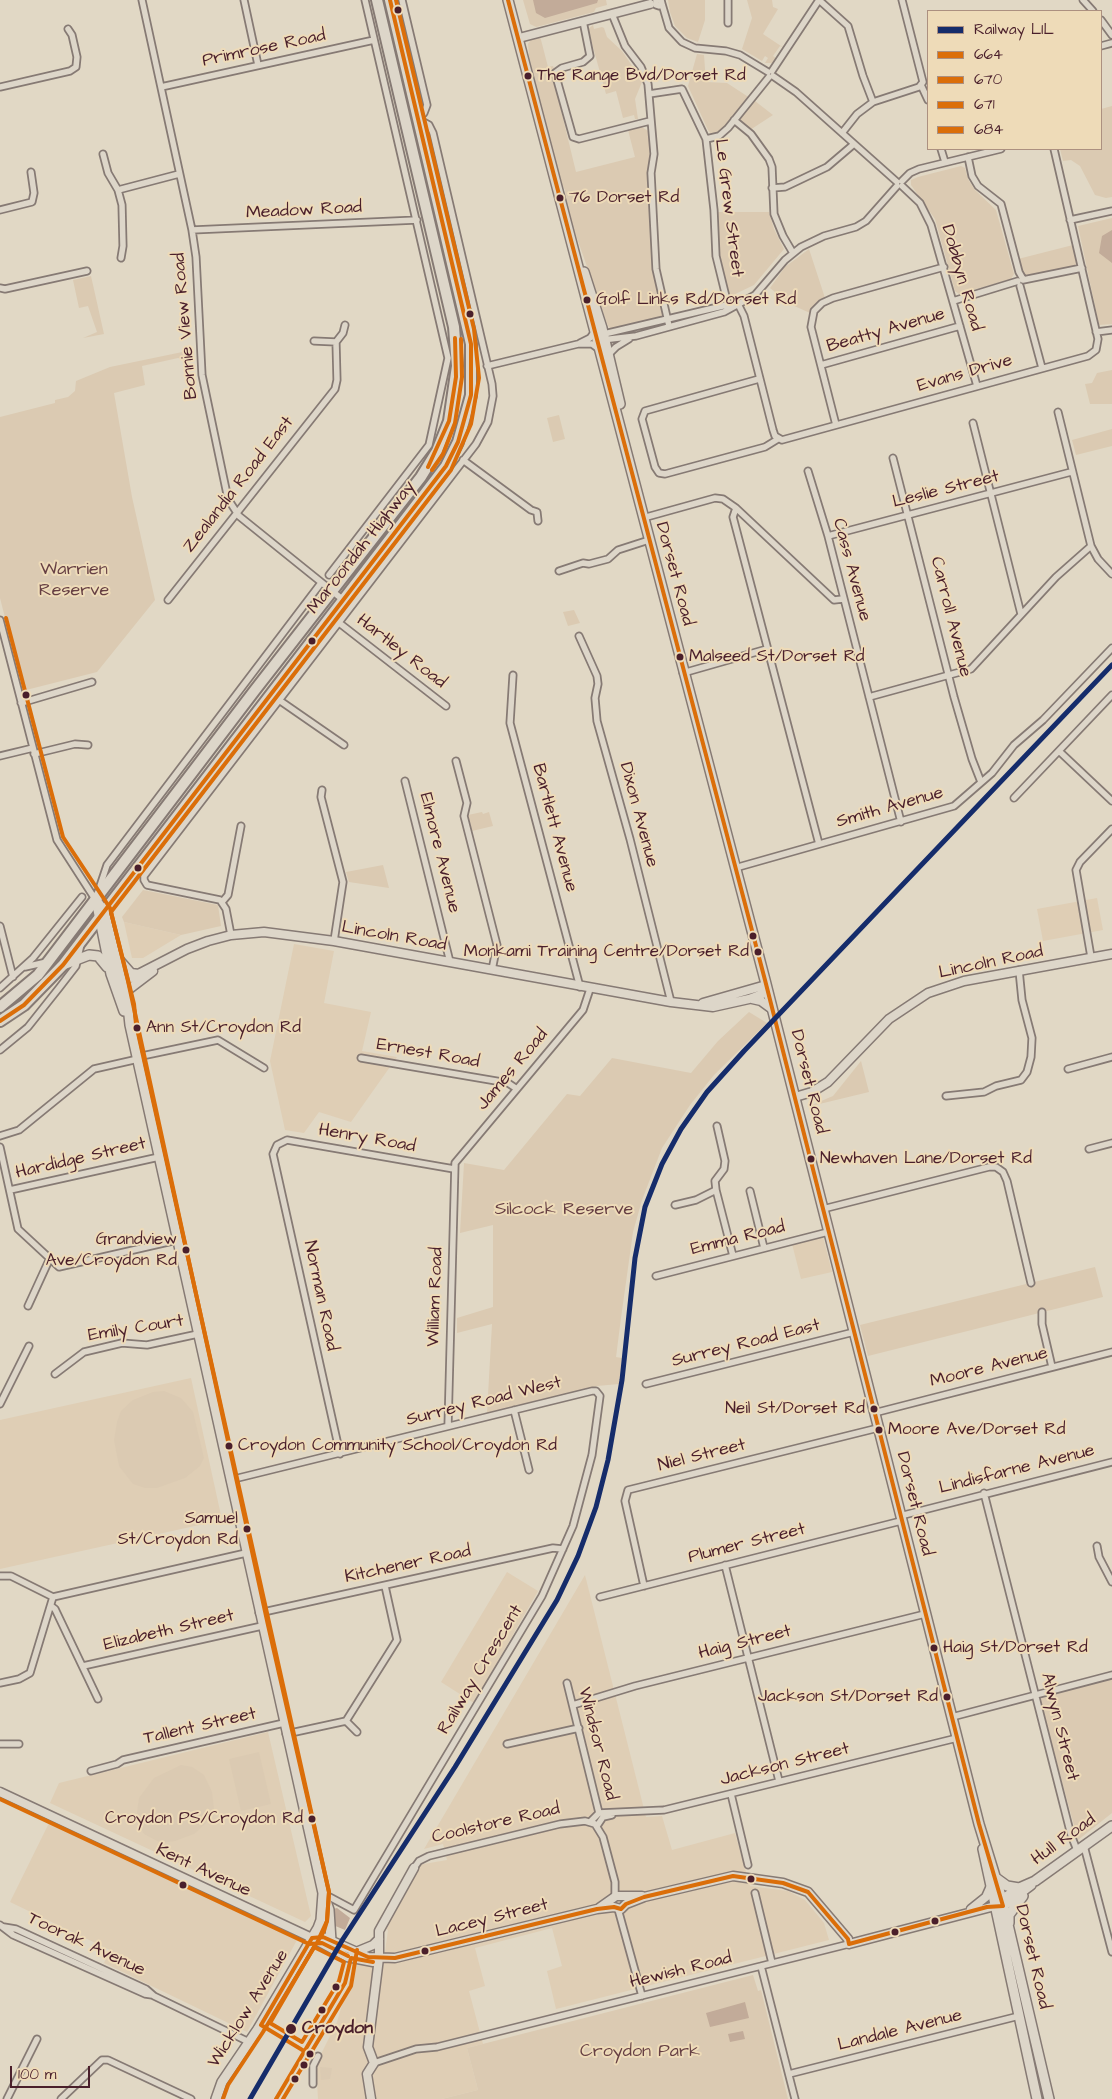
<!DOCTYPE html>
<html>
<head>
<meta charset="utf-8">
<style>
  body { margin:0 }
  #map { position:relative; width:1112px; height:2099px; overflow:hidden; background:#e1d8c5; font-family:"Architects Daughter",sans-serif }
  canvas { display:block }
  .legend { position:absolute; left:927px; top:10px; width:175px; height:140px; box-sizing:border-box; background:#eedbb8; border:1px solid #ac9080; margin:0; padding:6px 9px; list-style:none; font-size:15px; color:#4a1f2b }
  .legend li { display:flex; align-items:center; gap:10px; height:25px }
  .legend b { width:25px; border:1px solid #ac9080 }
  .scale { position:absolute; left:10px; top:2066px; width:80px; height:22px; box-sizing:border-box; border:2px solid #4a1f2b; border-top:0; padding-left:6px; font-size:15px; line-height:18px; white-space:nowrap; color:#4a1f2b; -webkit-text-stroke:4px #eedbb8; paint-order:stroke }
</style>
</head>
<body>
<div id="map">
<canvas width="1112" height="2099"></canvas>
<ul class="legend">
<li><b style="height:6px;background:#152c6b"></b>Railway LIL</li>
<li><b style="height:6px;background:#db6e09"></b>664</li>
<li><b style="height:6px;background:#db6e09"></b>670</li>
<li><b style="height:6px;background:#db6e09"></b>671</li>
<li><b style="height:6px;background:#db6e09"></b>684</li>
</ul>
<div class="scale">100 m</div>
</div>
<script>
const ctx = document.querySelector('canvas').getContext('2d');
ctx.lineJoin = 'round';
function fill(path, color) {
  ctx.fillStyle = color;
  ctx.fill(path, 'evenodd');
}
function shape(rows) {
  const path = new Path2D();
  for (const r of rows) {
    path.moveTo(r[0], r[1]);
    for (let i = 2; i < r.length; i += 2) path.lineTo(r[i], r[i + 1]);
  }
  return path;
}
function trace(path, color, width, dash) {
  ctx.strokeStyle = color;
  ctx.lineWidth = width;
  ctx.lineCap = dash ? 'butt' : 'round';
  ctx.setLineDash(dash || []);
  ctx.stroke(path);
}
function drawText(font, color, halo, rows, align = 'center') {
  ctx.font = font + ' "Architects Daughter",sans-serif';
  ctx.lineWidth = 4;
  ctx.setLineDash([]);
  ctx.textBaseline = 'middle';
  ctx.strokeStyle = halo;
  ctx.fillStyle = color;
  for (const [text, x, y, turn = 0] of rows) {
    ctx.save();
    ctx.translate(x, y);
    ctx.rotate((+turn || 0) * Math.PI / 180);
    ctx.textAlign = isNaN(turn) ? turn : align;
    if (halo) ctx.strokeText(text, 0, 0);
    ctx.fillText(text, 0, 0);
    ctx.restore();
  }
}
const built = shape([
  [1097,898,1103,930,1043,941,1037,909],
  [124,922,181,935,143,958,132,958],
  [294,944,334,951,324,1003,371,1012,362,1051,397,1057,351,1122,319,1112,304,1133,285,1130,270,1061],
  [823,1237,832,1272,801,1279,792,1244],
  [191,1378,222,1520,0,1569,0,1420],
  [507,1572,538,1591,474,1703,441,1682],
  [585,1575,646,1817,662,1816,672,1850,735,1833,750,1886,788,1891,805,1900,824,1923,829,1940,556,2009,547,1971,562,1966,552,1928,475,1948,485,1986,469,1991,483,2044,467,2048,478,2090,442,2099,318,2099,316,2064,337,2022,353,1967,361,1964,383,1967,388,1930,377,1922,412,1866,447,1860,443,1844,424,1849],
  [268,1732,311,1916,305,1922,50,1803,59,1783],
  [49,1823,297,1940,247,2032,104,1963,110,1950,10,1902]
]);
const green = shape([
  [523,0,606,0,607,5,596,8,594,12,536,27,530,24],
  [668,0,705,0,705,20,698,42,687,38,675,26,670,12],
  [747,0,772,0,773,7,778,9,763,34,784,48,780,46,773,56,777,59,772,63,765,63,768,58,765,56,762,61,742,49,752,18],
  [593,25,594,29,602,27,604,28,607,37,622,51,641,79,642,82,635,99,638,119,635,119,634,115,623,118,616,91,606,94,588,29],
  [540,36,548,67,553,66,554,69,552,73,576,172,635,157,628,130,642,127,648,131,652,159,650,228,655,278,664,311,663,316,660,319,612,330,608,326,566,207,565,190,558,177,529,56,528,44,531,39],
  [697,54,704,55,706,82,727,83,750,98,722,132,717,135,712,135,708,130,688,86],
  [755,101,773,115,750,130,738,121],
  [1112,106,1112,197,1106,198,1095,195,1080,166,1071,160,1063,161,1060,149,1101,149,1101,109],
  [961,166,965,168,968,179,975,190,996,210,1014,274,1011,279,959,294,955,291,935,219,911,185,911,180,918,177],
  [716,212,769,212,774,229,784,249,754,285,729,297,718,255],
  [1112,218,1112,324,1099,325,1078,226],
  [1073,245,1077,261,1075,266,1026,278,1022,273,1018,259],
  [809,249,825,298,810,313,790,304,770,288,785,267],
  [91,276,104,334,83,338,97,332,88,306,79,308,73,280],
  [192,350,192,361,178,358,142,366,145,385,114,393,132,497,155,600,97,672,26,690,23,688,0,598,0,417,55,403,55,400,68,397,75,391,76,381,110,367],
  [1112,370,1112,404,1090,404,1085,384,1092,383,1097,373],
  [559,415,565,439,553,442,547,418],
  [1112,429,1112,446,1076,455,1072,440],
  [574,610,580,623,568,626,563,612],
  [482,812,483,814,489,812,493,826,472,831,468,815],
  [383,865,389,888,349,882,346,872],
  [143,890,218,905,221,926,181,935,124,922,122,917],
  [749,1012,767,1023,714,1075,690,1105,662,1148,642,1200,633,1232,621,1318,616,1357,622,1358,619,1384,597,1386,487,1413,492,1324,457,1333,457,1318,493,1307,493,1225,460,1233,464,1163,504,1170,567,1094,580,1096,612,1058,691,1073,718,1041],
  [861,1061,869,1092,807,1107,833,1096],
  [1095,1267,1103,1297,868,1356,860,1325],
  [164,1391,181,1398,193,1412,204,1458,200,1466,185,1478,157,1488,145,1488,133,1484,119,1466,114,1440,117,1422,121,1411,133,1400,153,1392],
  [1106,1678,1112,1679,1112,1813,1078,1840,1040,1701,1042,1698],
  [259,1752,271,1804,241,1811,229,1759],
  [181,1765,192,1767,204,1775,212,1792,214,1809,207,1822,194,1834,175,1841,161,1843,144,1834,140,1827,137,1812,139,1798,154,1778],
  [753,1975,758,1991,761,1990,788,2099,442,2099,478,2090,467,2048],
  [320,2067,332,2068,330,2079,321,2080]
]);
const water = shape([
  [533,0,598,0,597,3,545,18,536,13],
  [1112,230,1112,263,1099,253,1102,236],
  [337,1908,350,1918,345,1930,333,1925,333,1909],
  [745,2002,749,2018,710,2027,706,2013],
  [743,2031,745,2039,730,2042,728,2034]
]);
const street = shape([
  [142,0,192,230,196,257,202,375,228,499,239,516,342,599],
  [244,0,258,65],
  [402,0,427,105,424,113,418,119],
  [819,0,848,26,863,76,873,102],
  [1083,0,1093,11],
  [656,1,656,5,659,6,662,4,661,0],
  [662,4,669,28,682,42,695,48,726,51,740,55,768,72],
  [612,14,625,46,641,67,648,84,654,154,651,173,656,269,669,326],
  [1101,20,1112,35],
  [583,21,590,56,583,62,562,68,555,73,573,137,579,139,650,121],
  [728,23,728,0],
  [1101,46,1112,43],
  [772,71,819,0],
  [773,76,796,92,897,182],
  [921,85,928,100],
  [0,87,70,71,76,67,77,57,72,35,68,29],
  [161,87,374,40],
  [649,94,682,89,706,139,714,210,716,256,729,309],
  [734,120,751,134,769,159,772,167,774,214,783,236,793,253],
  [842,133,857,114,873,102,919,87,923,82,902,0],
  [706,139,719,136,728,128,769,77],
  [941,149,945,162],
  [103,154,108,173,118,190,122,205,123,246,121,258],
  [968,157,972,176,978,186,1001,204,1019,272,1023,279],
  [902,181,910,173,919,169,1001,149],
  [902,186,920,203,931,225,977,386],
  [772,188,785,187,827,167,854,144],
  [118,190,179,174],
  [0,210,32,202,34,193,31,172],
  [1070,220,1112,211],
  [192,230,417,220],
  [1023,280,1082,268],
  [1020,286,1042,368],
  [0,288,5,289,87,271],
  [953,301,1018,281],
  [738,304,744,316,773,430,775,436,782,440,1088,356,1096,350,1098,339,1054,149],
  [1096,332,1112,330],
  [604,334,731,304],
  [602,340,636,336,724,312,755,295,785,260,801,247,824,236,856,227,866,221,897,186],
  [314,341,336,342],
  [580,343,590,338,595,331],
  [609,354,616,347,629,339],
  [821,365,960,326],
  [487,366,578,344,592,344,599,349],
  [759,379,645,411,642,419,655,467,659,473,665,474,765,447,778,439],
  [1058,412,1091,546,1098,559,1112,574],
  [973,423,1021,614],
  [836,425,811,327,814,311,822,303,833,298,944,267],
  [893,458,954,697,972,759,981,782],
  [463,460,531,510,537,512,538,521],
  [808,471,828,536,901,822],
  [736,508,733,517,819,844],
  [643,518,715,498,723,499,736,508,834,600,843,599],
  [828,536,1071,472],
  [559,571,583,563,589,564,608,559,618,550,649,540],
  [329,575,429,445,448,358,365,0],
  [168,600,335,389,337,380,336,342,343,333,345,325],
  [0,620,57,840,95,899],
  [338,622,446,706],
  [579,636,597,676,598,684,595,698,597,721,630,839,671,1002],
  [683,673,767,649],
  [513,675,510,723,580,987],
  [869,697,971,669,1056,577,1091,546],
  [279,700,344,745],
  [21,703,92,682],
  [1059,751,1112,801],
  [34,754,75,744,88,745],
  [0,756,33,748],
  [456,761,467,803,464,816,497,945,492,970],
  [405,781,450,962],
  [322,790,321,797,343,882,334,941],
  [1014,798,1112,695],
  [735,868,954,806,992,773,1014,745,1043,720,1112,648],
  [98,892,107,865,321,583],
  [222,902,228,895,241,826],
  [0,926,13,977],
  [231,935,226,909,220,900,147,885,144,880,144,876,476,444,488,422,493,396,492,384,433,133,429,125,418,119],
  [1091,957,1076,870,1080,862,1112,829],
  [25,967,47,962],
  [0,988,33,958,82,897],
  [0,1050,28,1027,59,988,76,966,81,944],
  [137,1057,218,1040,264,1068],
  [361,1058,508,1083,517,1089],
  [1068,1069,1112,1057],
  [946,1096,984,1092,996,1086,1021,1080,1027,1072,1031,1057,1032,1038,1022,1000,1019,970],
  [717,1126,725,1161,724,1169,715,1181,716,1190,733,1256],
  [0,1136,19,1130,94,1069,138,1059],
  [0,1147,18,1229,59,1267,177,1240],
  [1089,1149,1112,1143],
  [10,1190,159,1157],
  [750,1191,764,1248],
  [675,1205,696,1200,716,1190],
  [823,1209,989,1167,996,1167,1003,1172,1007,1181,1031,1283],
  [656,1276,828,1232],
  [28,1306,50,1258],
  [1042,1312,1042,1324,1052,1367],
  [55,1374,84,1352,122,1343,147,1345,198,1334],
  [646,1384,854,1332],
  [0,1404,29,1346],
  [514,1410,529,1470],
  [874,1413,1112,1352],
  [448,1426,455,1163,583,1010,590,989],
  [340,1454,273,1154,277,1145,287,1140,454,1169],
  [230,1480,592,1391,596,1391,600,1396,592,1455,573,1526,542,1596,354,1910,324,1894],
  [984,1493,1071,1835,1077,1850],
  [900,1516,1112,1462],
  [1097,1546,1099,1557,1112,1582],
  [725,1565,779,1781],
  [0,1576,11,1576,53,1597],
  [644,1586,625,1501,628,1490,878,1428],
  [53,1597,246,1553],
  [600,1597,901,1521],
  [51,1606,55,1609,98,1699],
  [259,1613,553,1548,563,1549],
  [83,1666,262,1626],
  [0,1683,19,1679,30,1673,53,1597],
  [567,1683,599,1813],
  [573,1705,635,1686,925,1614],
  [952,1717,1112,1675],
  [346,1721,357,1732],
  [286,1734,346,1721,397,1640,385,1586],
  [0,1744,19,1744],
  [507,1744,579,1728],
  [91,1771,117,1764,123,1760,284,1723],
  [731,1794,748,1865],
  [590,1822,599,1813,664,1810,957,1738],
  [597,1826,603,1817,612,1815],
  [1084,1846,1112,1952],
  [414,1868,419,1861,429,1856,560,1824,585,1821,595,1824,603,1837,615,1882,615,1897],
  [755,1893,772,1963],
  [618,1909,642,1996],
  [0,1925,13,1935,145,1994,152,1995],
  [4,1927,16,1929,146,1989,154,1996,249,2042],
  [761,1966,795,2099],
  [374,2063,416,2049,437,2047,849,1944],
  [789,2074,1019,2016],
  [313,2084,313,2066,318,2056],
  [7,2099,37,2039],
  [61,2099,102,2060,108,2060,191,2099]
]);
const secondary = shape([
  [519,38,650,4],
  [116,956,131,973,139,974],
  [117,985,187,949,208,941,231,935,264,932,334,941,671,1002,713,1007,749,999,768,992],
  [126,997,128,990,153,971],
  [752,999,761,1001,772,1009],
  [703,1003,766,985],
  [795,1097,812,1092,828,1082,889,1019,928,993,964,981,1112,954],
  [0,1792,312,1938,347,1957,373,1962],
  [599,1908,616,1896,642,1896],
  [971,1909,986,1897,990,1888],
  [312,1938,323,1937,368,1957,395,1958,597,1909,614,1907,621,1909,626,1904,644,1897,733,1876,783,1883,808,1892,848,1939,849,1944,995,1906],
  [356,1952,373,1945,379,1939],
  [371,2099,367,2074,374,2063,368,2047,379,1958,379,1931,414,1868]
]);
const primary = shape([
  [508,0,765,980,979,1824,1002,1899,1049,2099],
  [584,272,602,328,620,404],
  [95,899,104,911,128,1006,130,1025,323,1893,321,1920,318,1928,258,2029,222,2082,216,2099],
  [96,900,111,974,124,1011],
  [63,965,89,955,98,956,107,967],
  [983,1849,1037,2099],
  [996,1878,1007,1886,1019,1888],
  [325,1898,329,1910,331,1941],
  [999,1902,1019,1888,1035,1881,1112,1826],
  [1003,1906,1031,1885],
  [1009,1923,1009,1915,1023,1896]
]);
const highway = shape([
  [0,1007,38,975,255,690,421,477,437,451,449,421,457,366,454,327,377,0],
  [0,1021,24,1005,63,965,446,466,458,442,471,395,471,344,390,0]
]);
const bus1 = shape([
  [508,0,765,980,979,1824,1003,1906,987,1907,849,1944],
  [304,2051,261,2025,312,1938,323,1937,368,1957,395,1958,597,1909,614,1907,621,1909,626,1904,644,1897,733,1876,783,1883,808,1892,848,1939,849,1944],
  [276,2099,345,1983,351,1958,373,1962]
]);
const bus2 = shape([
  [432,470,443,454,455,423,462,377,461,339],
  [0,1799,309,1944,322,1943,348,1956],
  [223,2099,228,2085,263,2032,324,1931,327,1921,329,1892,136,1024,134,1004,111,912,451,470,471,424,479,378,474,329,396,0],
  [283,2099,351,1986,357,1950]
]);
const bus3 = shape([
  [6,618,63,837,110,908,128,981,268,1625,329,1892,327,1921,320,1936],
  [314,1947,344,1962,339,1981,302,2042,270,2023,314,1947]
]);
const bus4 = shape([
  [428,467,449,421,456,377,455,338],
  [0,1021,24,1005,63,965,446,466,458,442,471,395,471,344,390,0]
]);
const rail1 = shape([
  [250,2099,343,1939,455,1767,557,1600,578,1556,596,1507,608,1460,622,1380,635,1258,645,1207,662,1164,681,1129,707,1092,744,1051,1112,665]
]);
const markers = [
  [398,10,4.5,"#4a1f2b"],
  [528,76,4.5,"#4a1f2b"],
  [560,198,4.5,"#4a1f2b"],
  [587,300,4.5,"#4a1f2b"],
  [470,314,4.5,"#4a1f2b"],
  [312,641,4.5,"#4a1f2b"],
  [680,657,4.5,"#4a1f2b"],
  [26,695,4.5,"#4a1f2b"],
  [138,868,4.5,"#4a1f2b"],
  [753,936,4.5,"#4a1f2b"],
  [758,952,4.5,"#4a1f2b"],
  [137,1028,4.5,"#4a1f2b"],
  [811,1159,4.5,"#4a1f2b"],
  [186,1250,4.5,"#4a1f2b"],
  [874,1409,4.5,"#4a1f2b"],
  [879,1430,4.5,"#4a1f2b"],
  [229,1446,4.5,"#4a1f2b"],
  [247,1529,4.5,"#4a1f2b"],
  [934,1648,4.5,"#4a1f2b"],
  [947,1697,4.5,"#4a1f2b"],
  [312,1819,4.5,"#4a1f2b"],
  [751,1879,4.5,"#4a1f2b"],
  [183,1885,4.5,"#4a1f2b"],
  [935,1921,4.5,"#4a1f2b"],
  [895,1932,4.5,"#4a1f2b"],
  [425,1951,4.5,"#4a1f2b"],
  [336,1987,4.5,"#4a1f2b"],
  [322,2010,4.5,"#4a1f2b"],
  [291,2029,6,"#4a1f2b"],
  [310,2054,4.5,"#4a1f2b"],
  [304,2065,4.5,"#4a1f2b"],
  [295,2079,4.5,"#4a1f2b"]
];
const busNames = [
  ["The Range Bvd/Dorset Rd",537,76],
  ["76 Dorset Rd",569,198],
  ["Golf Links Rd/Dorset Rd",596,300],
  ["Malseed St/Dorset Rd",689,657],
  ["Monkami Training Centre/Dorset Rd",749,952,"right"],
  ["Ann St/Croydon Rd",146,1028],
  ["Newhaven Lane/Dorset Rd",820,1159],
  ["Grandview",177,1240,"right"],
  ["Ave/Croydon Rd",177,1261,"right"],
  ["Neil St/Dorset Rd",865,1409,"right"],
  ["Moore Ave/Dorset Rd",888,1430],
  ["Croydon Community School/Croydon Rd",238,1446],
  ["Samuel",238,1519,"right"],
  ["St/Croydon Rd",238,1540,"right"],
  ["Haig St/Dorset Rd",943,1648],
  ["Jackson St/Dorset Rd",938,1697,"right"],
  ["Croydon PS/Croydon Rd",303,1819,"right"]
];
const streetNames = [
  ["Primrose Road",264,49,-12],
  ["Le Grew Street",728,208,83],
  ["Meadow Road",304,211,-3],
  ["Dobbyn Road",961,278,74],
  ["Bonnie View Road",186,326,-95],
  ["Beatty Avenue",886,331,-16],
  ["Evans Drive",965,374,-16],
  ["Zealandia Road East",239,485,-52],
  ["Leslie Street",946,490,-14],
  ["Maroondah Highway",362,548,-52],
  ["Cass Avenue",851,570,75],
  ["Dorset Road",674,574,75],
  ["Carroll Avenue",950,617,76],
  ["Hartley Road",401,652,38],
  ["Smith Avenue",890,808,-16],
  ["Dixon Avenue",638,815,75],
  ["Bartlett Avenue",554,828,75],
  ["Elmore Avenue",439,853,76],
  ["Lincoln Road",394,937,10],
  ["Lincoln Road",991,963,-12],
  ["Ernest Road",428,1054,10],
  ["James Road",513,1070,-50],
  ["Dorset Road",808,1082,76],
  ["Henry Road",367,1139,10],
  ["Hardidge Street",81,1159,-13],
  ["Emma Road",738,1239,-14],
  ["Norman Road",320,1296,78],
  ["William Road",436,1297,-88],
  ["Emily Court",136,1329,-9],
  ["Surrey Road East",746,1344,-14],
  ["Moore Avenue",989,1368,-14],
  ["Surrey Road West",484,1402,-14],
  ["Niel Street",702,1456,-14],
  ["Lindisfarne Avenue",1017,1470,-14],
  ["Dorset Road",914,1504,76],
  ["Plumer Street",747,1544,-14],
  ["Kitchener Road",408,1565,-12],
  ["Elizabeth Street",169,1631,-13],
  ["Haig Street",745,1643,-14],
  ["Railway Crescent",481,1670,-59],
  ["Tallent Street",200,1727,-13],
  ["Alwyn Street",1059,1727,76],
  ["Windsor Road",597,1744,76],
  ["Jackson Street",785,1765,-14],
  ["Coolstore Road",496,1824,-13],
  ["Hull Road",1064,1840,-36],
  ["Kent Avenue",203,1871,25],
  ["Lacey Street",492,1919,-14],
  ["Toorak Avenue",86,1945,25],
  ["Dorset Road",1032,1957,77],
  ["Hewish Road",681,1971,-14],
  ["Wicklow Avenue",249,2009,-58],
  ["Landale Avenue",900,2031,-14]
];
const parkNames = [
  ["Warrien",74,570],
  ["Reserve",74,591],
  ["Silcock Reserve",564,1210],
  ["Croydon Park",640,2052]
];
const stopNames = [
  ["Croydon",302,2029]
];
fill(built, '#dfceb5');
fill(green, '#dbcab2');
fill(water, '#c2ab99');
trace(street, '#867a74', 9);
trace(secondary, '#867a74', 11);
trace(primary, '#867a74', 12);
trace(highway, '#867a74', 14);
trace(street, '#ddd6c9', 5.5);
trace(secondary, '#ddd6c9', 8);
trace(primary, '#ddd6c9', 9);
trace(highway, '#ddd6c9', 10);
trace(bus1, '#db6e09', 4);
trace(bus2, '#db6e09', 4);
trace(bus3, '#db6e09', 4);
trace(bus4, '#db6e09', 4);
trace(rail1, '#152c6b', 5);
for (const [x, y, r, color] of markers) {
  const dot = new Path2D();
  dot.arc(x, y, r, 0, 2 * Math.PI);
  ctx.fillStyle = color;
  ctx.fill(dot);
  trace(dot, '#eedbb8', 2);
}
drawText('17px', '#4a1f2b', '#eedbb8', busNames, 'left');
drawText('18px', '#4a1f2b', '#eedbb8', streetNames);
drawText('18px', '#663f43', '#eedbb8', parkNames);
drawText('bold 18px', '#4a1f2b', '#eedbb8', stopNames, 'left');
</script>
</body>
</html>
